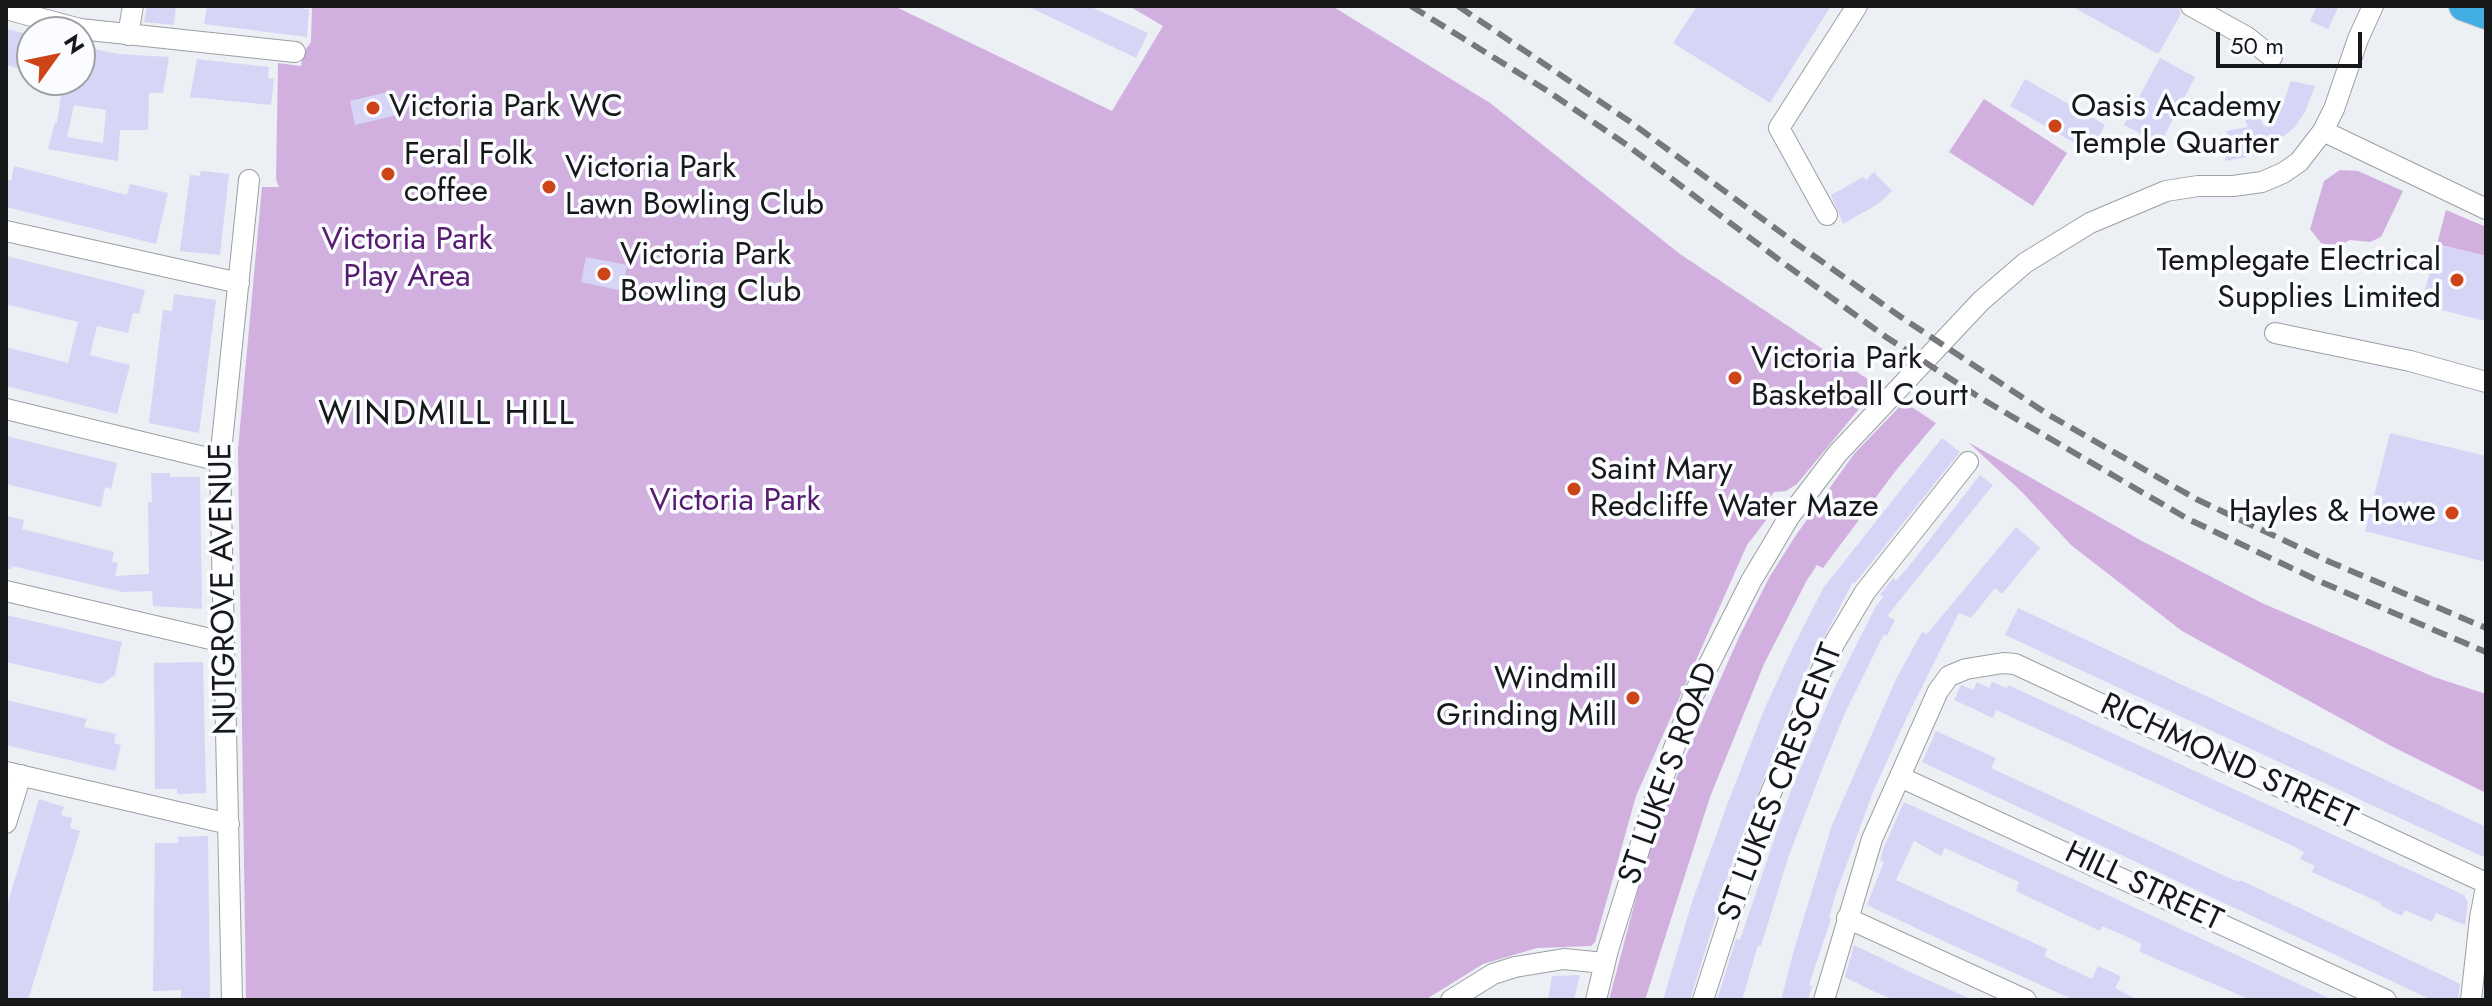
<!DOCTYPE html>
<html>
<head>
<meta charset="utf-8">
<style>
  body { margin:0 }
  #map { position:relative; width:2492px; height:1006px; overflow:hidden; background:#eceff4; font-family:Jost,sans-serif }
  canvas { display:block }
  .frame { position:absolute; inset:0; border:8px solid #17181a; pointer-events:none }
  .north { position:absolute; left:16px; top:16px; width:80px; height:80px; box-sizing:border-box; background:#fafcff; border:2px solid #9fa1a3; border-radius:50%; rotate:57deg; font-size:22px; font-weight:700; line-height:32px; text-align:center; color:#17181a }
  .north::after { content:''; display:block; margin:auto; width:28px; height:36px; background:#cc4418; clip-path:polygon(50% 0,100% 100%,50% 72%,0 100%) }
  .scale { position:absolute; left:2216px; top:32px; width:146px; height:36px; box-sizing:border-box; border:4px solid #17181a; border-top:0; padding-left:10px; font-size:24px; line-height:28px; white-space:nowrap; color:#17181a; -webkit-text-stroke:6px #fafcff; paint-order:stroke }
</style>
</head>
<body>
<div id="map">
<canvas width="2492" height="1006"></canvas>
<div class="frame"></div>
<div class="north">N</div>
<div class="scale">50 m</div>
</div>
<script>
const ctx = document.querySelector('canvas').getContext('2d');
ctx.lineJoin = 'round';
function fill(path, color) {
  ctx.fillStyle = color;
  ctx.fill(path, 'evenodd');
}
function shape(rows) {
  const path = new Path2D();
  for (const r of rows) {
    path.moveTo(r[0], r[1]);
    for (let i = 2; i < r.length; i += 2) path.lineTo(r[i], r[i + 1]);
  }
  return path;
}
function trace(path, color, width, dash) {
  ctx.strokeStyle = color;
  ctx.lineWidth = width;
  ctx.lineCap = dash ? 'butt' : 'round';
  ctx.setLineDash(dash || []);
  ctx.stroke(path);
}
function drawText(font, color, halo, rows, align = 'center') {
  ctx.font = font + ' Jost,sans-serif';
  ctx.lineWidth = 7;
  ctx.setLineDash([]);
  ctx.textBaseline = 'middle';
  ctx.strokeStyle = halo;
  ctx.fillStyle = color;
  for (const [text, x, y, turn = 0] of rows) {
    ctx.save();
    ctx.translate(x, y);
    ctx.rotate((+turn || 0) * Math.PI / 180);
    ctx.textAlign = isNaN(turn) ? turn : align;
    if (halo) ctx.strokeText(text, 0, 0);
    ctx.fillText(text, 0, 0);
    ctx.restore();
  }
}
const green = shape([
  [312,6,894,6,1112,111,1163,26,1129,6,1332,6,1490,103,1680,254,1878,386,1797,484,1786,491,1774,492,1764,507,1767,519,1747,545,1636,796,1595,942,1591,946,1537,948,1483,964,1425,1000,246,1000,238,449,262,187,279,187,276,179,278,63,301,66,303,53,311,42],
  [1984,99,2067,153,2033,206,1949,152],
  [2340,170,2358,171,2403,191,2381,237,2370,242,2350,240,2340,245,2329,245,2321,243,2310,229,2324,181],
  [2446,210,2486,227,2486,256,2437,244],
  [1904,402,1936,423,1897,469,1823,568,1817,565,1807,580,1764,664,1710,797,1645,1000,1609,1000,1646,860,1673,785,1740,635,1770,576,1796,535,1854,454],
  [1968,442,2142,541,2262,603,2434,677,2486,694,2486,793,2391,746,2182,631,2071,545,2022,492]
]);
const building = shape([
  [147,6,176,6,174,25,144,22],
  [207,6,304,6,304,9,309,9,307,37,204,24],
  [1027,6,1089,6,1148,33,1136,58],
  [1697,6,1831,6,1770,103,1673,43],
  [2071,6,2178,6,2181,14,2158,54],
  [2317,6,2339,6,2328,29,2310,21],
  [6,29,32,35,32,72,6,65],
  [80,46,118,54,169,57,163,93,149,93,148,130,120,130,118,161,48,149,55,122,57,123,63,80,80,80],
  [74,105,106,110,103,143,67,137],
  [2160,58,2195,77,2160,144,2124,125],
  [197,59,269,67,268,78,274,79,271,105,190,97],
  [2025,79,2105,125,2090,152,2010,106],
  [2291,81,2315,86,2305,112,2295,127,2262,154,2225,161,2227,131,2248,127,2238,103,2252,98,2264,127,2285,98],
  [388,92,390,101,394,100,397,115,355,125,350,101],
  [14,166,127,195,130,184,168,193,156,244,6,207,6,179,11,181],
  [201,171,229,174,220,255,180,251,190,175,200,176],
  [1874,172,1892,191,1878,204,1843,224,1831,195,1863,177,1866,180],
  [2437,244,2486,256,2486,321,2421,305],
  [6,256,145,290,139,314,133,313,128,333,97,326,90,355,130,365,117,414,6,386,6,347,68,363,78,322,6,304],
  [586,257,627,265,622,291,581,282],
  [174,294,216,300,199,433,149,423,163,310,172,311],
  [2390,433,2486,456,2486,562,2365,531],
  [6,436,117,463,111,489,105,487,101,507,6,484],
  [1942,438,1960,452,1855,583,1853,582,1801,681,1734,857,1690,1000,1663,1000,1692,902,1727,805,1764,710,1792,649,1824,587],
  [151,473,170,473,170,477,200,477,202,609,153,606,152,591,123,592,12,566,11,569,6,569,6,516,24,520,22,529,114,552,112,562,118,563,115,576,149,574,148,502,152,502],
  [1980,475,1993,485,1887,616,1895,620,1887,636,1884,634,1844,715,1821,772,1788,858,1761,946,1758,945,1742,1000,1717,1000,1736,939,1740,940,1790,793,1834,689,1876,606,1884,596,1880,595,1893,578,1896,581,1909,566],
  [2016,527,2040,548,2002,594,1995,588,1971,618,1959,613,1907,717,1873,792,1835,896,1829,918,1831,919,1809,985,1812,986,1808,1000,1781,1000,1794,950,1832,825,1897,677,1922,632,1927,634],
  [2018,608,2486,827,2486,858,2005,635],
  [6,615,122,642,115,675,102,684,6,662],
  [203,662,206,793,177,794,177,789,155,789,154,663],
  [1977,682,1989,688,1992,682,2007,688,2008,685,2464,895,2468,903,2465,925,2436,913,2432,922,2405,910,2402,916,2380,905,2381,903,2312,872,2315,866,2300,859,2304,852,2291,845,1996,710,1993,718,1954,700,1961,685,1973,690],
  [6,700,87,719,84,727,116,734,114,743,121,745,115,771,6,745],
  [1936,731,1996,758,1991,768,2225,876,2239,882,2240,880,2448,978,2460,984,2458,1000,2432,1000,1922,762],
  [39,799,64,807,61,815,72,818,70,828,80,831,28,1000,6,1000,6,909],
  [1904,802,2084,884,2333,1000,2251,1000,2153,958,2139,951,2142,944,2123,935,2102,926,2100,931,2016,891,2019,882,1945,848,1941,856,1914,841,1896,880,2047,949,2044,956,2092,979,2098,966,2110,971,2121,977,2115,988,2138,1000,2074,1000,1950,944,1867,905,1884,862,1880,861,1884,847],
  [208,836,210,1000,181,1000,181,990,153,991,155,843,178,843,178,837],
  [1854,945,1910,972,1973,1000,1894,1000,1873,991,1845,977],
  [1580,975,1574,1000,1548,1000,1552,976]
]);
const minor = shape([
  [2191,6,2247,37,2272,57],
  [6,9,80,29,295,52],
  [128,35,133,6],
  [2323,131,2486,209],
  [1827,215,1779,128,1857,6],
  [6,231,239,283],
  [2275,333,2410,361,2486,382],
  [6,409,220,461],
  [6,591,223,642],
  [6,772,229,824],
  [1900,777,2386,1000],
  [6,823,21,775],
  [1847,918,2026,1000],
  [232,1000,220,461,249,180],
  [1451,1000,1493,974,1515,967,1564,959,1604,963],
  [1596,1000,1608,950,1653,805,1694,694,1751,581,1772,546,1789,517,1838,453,1981,301,2025,263,2090,223,2166,191,2198,186,2233,186,2262,182,2283,173,2299,162,2323,131,2334,109,2358,39,2373,6],
  [1703,1000,1764,810,1816,682,1835,642,1865,592,1968,462],
  [1824,1000,1872,839,1938,691,1949,676,1966,669,2003,663,2015,664,2486,883],
  [2471,1000,2480,918,2486,887]
]);
const highway = shape([
  [2464,6,2486,14]
]);
const rail = shape([
  [1411,6,1546,90,1627,145,1782,262,1886,337,1982,399,2188,519,2321,582,2486,652],
  [1458,6,1629,121,1794,242,1901,317,2049,415,2196,499,2330,562,2486,628]
]);
const markers = [
  [373,108,8,"#cc4418"],
  [2055,126,8,"#cc4418"],
  [388,174,8,"#cc4418"],
  [549,187,8,"#cc4418"],
  [604,274,8,"#cc4418"],
  [2457,280,8,"#cc4418"],
  [1735,378,8,"#cc4418"],
  [1574,489,8,"#cc4418"],
  [2452,513,8,"#cc4418"],
  [1633,698,8,"#cc4418"]
];
const poiNames = [
  ["Victoria Park WC",389,108],
  ["Oasis Academy",2071,108],
  ["Temple Quarter",2071,145],
  ["Feral Folk",404,156],
  ["coffee",404,193],
  ["Victoria Park",565,169],
  ["Lawn Bowling Club",565,206],
  ["Victoria Park",620,256],
  ["Bowling Club",620,293],
  ["Templegate Electrical",2441,262,"right"],
  ["Supplies Limited",2441,299,"right"],
  ["Victoria Park",1751,360],
  ["Basketball Court",1751,397],
  ["Saint Mary",1590,471],
  ["Redcliffe Water Maze",1590,508],
  ["Hayles & Howe",2436,513,"right"],
  ["Windmill",1617,680,"right"],
  ["Grinding Mill",1617,717,"right"]
];
const parkNames = [
  ["Victoria Park",407,241],
  ["Play Area",407,278],
  ["Victoria Park",735,502]
];
const streetNames = [
  ["NUTGROVE AVENUE",225,589,-91],
  ["RICHMOND STREET",2228,763,25],
  ["ST LUKE'S ROAD",1670,774,-70],
  ["ST LUKES CRESCENT",1782,783,-69],
  ["HILL STREET",2143,888,25]
];
const neighbourhoodNames = [
  ["WINDMILL HILL",447,416]
];
fill(green, '#d1b0e0');
fill(building, '#d6d5f6');
trace(minor, '#9c9fa3', 22);
trace(highway, '#cccccd', 32);
trace(minor, '#fff', 20);
trace(highway, '#42afe2', 30);
trace(rail, '#76787b', 6, [16, 8]);
for (const [x, y, r, color] of markers) {
  const dot = new Path2D();
  dot.arc(x, y, r, 0, 2 * Math.PI);
  ctx.fillStyle = color;
  ctx.fill(dot);
  trace(dot, '#fafcff', 3);
}
drawText('32px', '#17181a', '#fafcff', poiNames, 'left');
drawText('32px', '#581b6f', '#fafcff', parkNames);
drawText('32px', '#17181a', '#fafcff', streetNames);
ctx.letterSpacing = '2px';
drawText('34px', '#17181a', '#fafcff', neighbourhoodNames);
ctx.letterSpacing = '0px';
</script>
</body>
</html>
